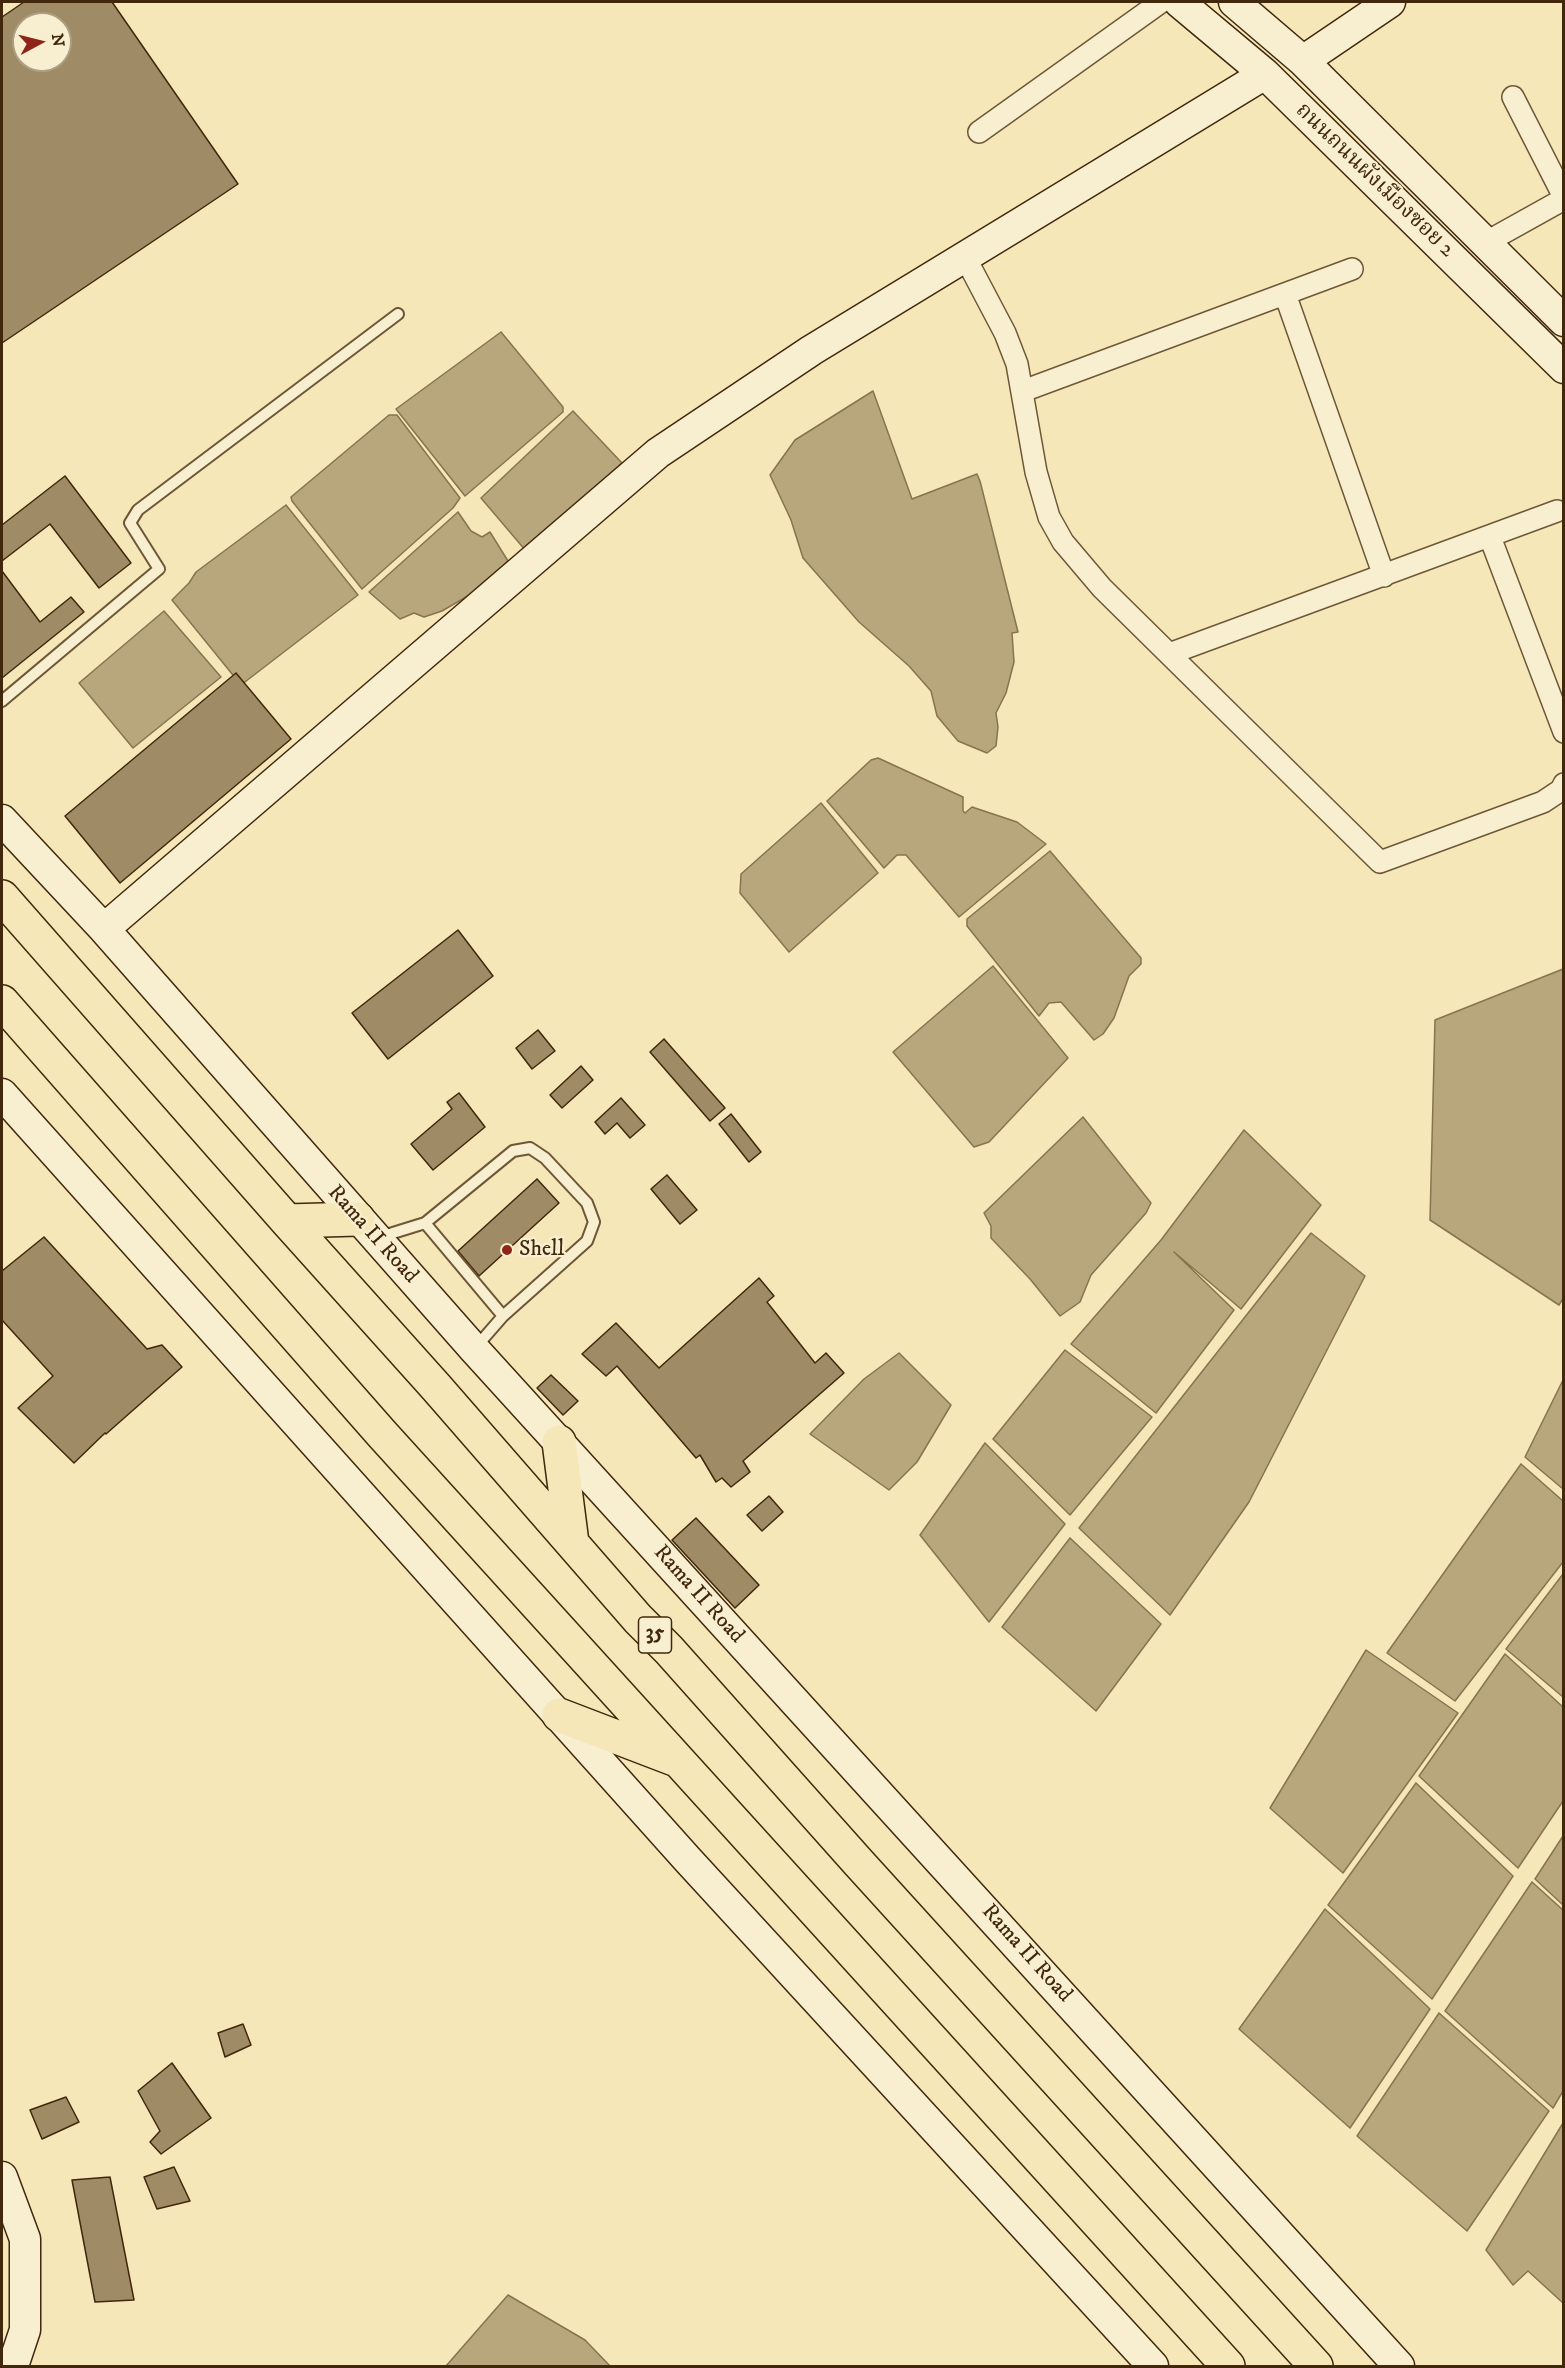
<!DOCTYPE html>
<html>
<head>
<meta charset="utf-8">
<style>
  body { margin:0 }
  #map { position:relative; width:1565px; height:2368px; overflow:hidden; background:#f5e7b8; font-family:"IM FELL DW Pica",serif }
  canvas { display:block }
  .frame { position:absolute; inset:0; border:3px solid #41270b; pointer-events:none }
  .north { position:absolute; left:12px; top:12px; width:60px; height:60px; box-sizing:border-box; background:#f8efd1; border:2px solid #af9f82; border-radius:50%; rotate:83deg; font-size:16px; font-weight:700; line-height:24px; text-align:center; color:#41270b }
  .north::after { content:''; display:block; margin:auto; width:21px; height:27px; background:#8f2418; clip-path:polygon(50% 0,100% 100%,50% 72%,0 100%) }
</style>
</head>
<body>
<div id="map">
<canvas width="1565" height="2368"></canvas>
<div class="frame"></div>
<div class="north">N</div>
</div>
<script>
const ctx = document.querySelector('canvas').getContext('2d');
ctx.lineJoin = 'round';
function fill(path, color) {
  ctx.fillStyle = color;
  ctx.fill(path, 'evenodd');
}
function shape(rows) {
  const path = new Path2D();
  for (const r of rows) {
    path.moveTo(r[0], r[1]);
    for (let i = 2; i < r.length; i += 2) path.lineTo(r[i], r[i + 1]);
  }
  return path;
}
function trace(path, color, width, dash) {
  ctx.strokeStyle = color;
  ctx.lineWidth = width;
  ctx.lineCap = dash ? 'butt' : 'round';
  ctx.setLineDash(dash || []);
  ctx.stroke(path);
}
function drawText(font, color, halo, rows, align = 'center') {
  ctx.font = font + ' "IM FELL DW Pica","Noto Serif Thai",serif';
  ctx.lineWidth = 4.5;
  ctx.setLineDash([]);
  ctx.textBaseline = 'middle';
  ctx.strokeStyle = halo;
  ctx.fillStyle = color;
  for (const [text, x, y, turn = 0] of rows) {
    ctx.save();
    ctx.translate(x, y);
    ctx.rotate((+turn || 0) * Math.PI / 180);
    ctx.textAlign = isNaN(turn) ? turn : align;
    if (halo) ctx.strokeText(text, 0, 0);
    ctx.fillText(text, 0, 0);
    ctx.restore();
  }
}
const water = shape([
  [501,332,563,407,563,412,465,496,396,409,501,332],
  [873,391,912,499,977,474,980,481,1018,632,1012,633,1014,662,1006,693,996,713,998,727,996,746,987,753,958,741,937,716,931,691,909,666,859,622,803,558,791,520,770,475,795,440,873,391],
  [573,411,622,463,526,551,481,498,573,411],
  [389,415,397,415,460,498,453,508,362,589,292,501,291,497,389,415],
  [286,505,358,595,241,685,172,600,189,583,196,572,286,505],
  [458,512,471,531,482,537,490,532,508,561,485,586,442,611,424,617,414,613,400,619,369,592,458,512],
  [164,611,221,677,133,748,79,683,164,611],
  [878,758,963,797,963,811,965,813,972,807,1017,822,1046,844,959,917,906,855,897,855,884,868,827,801,871,760,878,758],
  [821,803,878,873,789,952,740,893,741,874,821,803],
  [1050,851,1141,958,1141,964,1129,976,1114,1018,1103,1034,1094,1040,1061,1002,1049,1003,1039,1016,967,926,967,919,1050,851],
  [993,966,1068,1058,989,1142,974,1147,893,1052,993,966],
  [1563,969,1564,1297,1559,1305,1430,1220,1435,1020,1563,969],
  [1083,1117,1151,1203,1146,1213,1091,1275,1080,1302,1060,1316,1030,1279,991,1238,991,1226,984,1213,1083,1117],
  [1244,1130,1321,1205,1241,1309,1174,1252,1234,1310,1156,1413,1071,1344,1161,1240,1244,1130],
  [1311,1233,1365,1276,1249,1502,1170,1615,1079,1528,1311,1233],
  [1065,1350,1152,1417,1070,1515,993,1439,1065,1350],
  [899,1353,951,1405,917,1462,889,1490,810,1434,864,1379,899,1353],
  [1563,1380,1563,1489,1525,1457,1563,1380],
  [985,1443,1065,1524,989,1622,920,1535,985,1443],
  [1521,1464,1563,1501,1563,1562,1455,1701,1387,1653,1521,1464],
  [1070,1538,1161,1624,1096,1711,1002,1627,1070,1538],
  [1563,1574,1564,1697,1563,1697,1506,1649,1563,1574],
  [1366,1650,1458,1713,1343,1873,1270,1808,1366,1650],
  [1505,1654,1563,1707,1563,1801,1518,1868,1419,1776,1505,1654],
  [1416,1783,1513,1876,1432,1999,1328,1905,1416,1783],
  [1563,1836,1563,1905,1535,1879,1563,1836],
  [1532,1882,1563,1910,1563,2091,1553,2108,1445,2011,1532,1882],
  [1325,1909,1430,2009,1350,2128,1239,2029,1325,1909],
  [1439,2013,1549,2111,1467,2231,1357,2136,1439,2013],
  [1563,2123,1564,2123,1563,2303,1528,2271,1513,2285,1486,2250,1563,2123],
  [508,2295,585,2340,610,2366,446,2366,508,2295]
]);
const building = shape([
  [24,2,112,2,238,184,2,343,2,17,24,2],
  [24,24,60,24,60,60,24,60,24,24],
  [65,476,131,563,99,588,50,524,2,561,2,525,65,476],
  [2,571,40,622,71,597,84,612,2,678,2,571],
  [236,673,291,739,120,883,65,816,236,673],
  [458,930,493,976,388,1059,352,1013,458,930],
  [538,1030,555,1051,532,1069,516,1048,538,1030],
  [664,1039,725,1108,710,1121,650,1052,664,1039],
  [581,1066,593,1080,562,1108,550,1095,581,1066],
  [459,1093,485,1127,433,1170,411,1144,452,1109,447,1102,459,1093],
  [621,1098,645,1125,630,1138,617,1123,605,1134,595,1122,621,1098],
  [731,1114,761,1152,749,1162,719,1124,731,1114],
  [667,1175,697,1210,680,1224,651,1189,667,1175],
  [537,1179,559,1203,479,1276,458,1251,537,1179],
  [44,1237,147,1349,162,1345,182,1367,106,1434,105,1433,74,1463,18,1408,53,1376,2,1320,2,1271,44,1237],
  [759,1278,774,1296,767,1302,815,1363,826,1353,844,1373,743,1461,750,1472,731,1487,722,1478,716,1482,700,1455,696,1458,617,1366,606,1376,582,1354,616,1323,659,1368,759,1278],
  [551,1375,578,1401,563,1415,537,1388,551,1375],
  [769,1496,783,1512,762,1531,747,1515,769,1496],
  [696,1518,759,1585,735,1608,672,1540,696,1518],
  [243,2024,251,2045,225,2057,218,2033,243,2024],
  [172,2063,211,2118,161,2154,150,2142,160,2131,138,2091,172,2063],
  [66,2097,79,2122,42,2139,30,2110,66,2097],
  [174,2167,190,2201,157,2209,144,2177,174,2167],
  [110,2177,134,2300,95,2302,72,2180,110,2177]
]);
const lane = shape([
  [2,701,159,569,130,523,138,510,398,314],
  [425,1223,503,1316],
  [380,1237,425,1223,513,1151,530,1148,545,1158,587,1203,594,1222,587,1241,503,1316,476,1347]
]);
const street = shape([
  [1513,97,1564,197],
  [979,132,1161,2],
  [1485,243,1564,199],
  [965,257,1005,333,1017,364,1036,472,1049,517,1063,542,1102,588,1380,862,1543,802,1561,790,1564,784],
  [1285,294,1384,576],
  [1023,391,1352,269],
  [1490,537,1564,732],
  [1169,654,1557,511]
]);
const secondary = shape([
  [1179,2,1265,74,1564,368],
  [1234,2,1303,61,1564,321],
  [1303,61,1390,2],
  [2,820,104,929,474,1349,1399,2366],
  [104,929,658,453,812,350,1265,74],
  [2,1094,688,1860,1153,2366],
  [2,2177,25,2239,25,2330,13,2366]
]);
const highway = shape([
  [2,897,287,1221,436,1387,638,1619,669,1650,858,1862,1316,2366],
  [2,1002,382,1434,1228,2366],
  [287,1221,358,1219],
  [559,1442,572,1543],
  [559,1715,674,1759]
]);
const markers = [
  [507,1250,6,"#8f2418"]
];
const shields = [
  [655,1635,33]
];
const shieldNames = [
  ["35",655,1635]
];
const streetNames = [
  ["ถนนถนนผังเมืองซอย 2",1374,181,44],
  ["Rama II Road",372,1235,48],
  ["Rama II Road",698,1595,48],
  ["Rama II Road",1026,1954,48]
];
const poiNames = [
  ["Shell",519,1250]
];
fill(water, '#b8a67d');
trace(water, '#88734f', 1.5);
fill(building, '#9f8b65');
trace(building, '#41270b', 1.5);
trace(lane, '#6e5736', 14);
trace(street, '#6e5736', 24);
trace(secondary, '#41270b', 33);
trace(highway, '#41270b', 36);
trace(lane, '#f8efd1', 10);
trace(street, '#f8efd1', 21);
trace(secondary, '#f8efd1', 30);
trace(highway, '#f5e7b8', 33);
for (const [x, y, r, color] of markers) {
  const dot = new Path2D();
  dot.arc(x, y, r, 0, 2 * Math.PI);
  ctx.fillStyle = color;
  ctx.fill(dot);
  trace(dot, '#f8efd1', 2);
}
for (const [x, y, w] of shields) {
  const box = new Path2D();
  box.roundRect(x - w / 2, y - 18, w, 36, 4.5);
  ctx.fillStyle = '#f8efd1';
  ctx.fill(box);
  trace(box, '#41270b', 1.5);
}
drawText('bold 21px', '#41270b', null, shieldNames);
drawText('22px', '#41270b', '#f8efd1', streetNames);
drawText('22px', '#41270b', '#f8efd1', poiNames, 'left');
</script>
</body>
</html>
